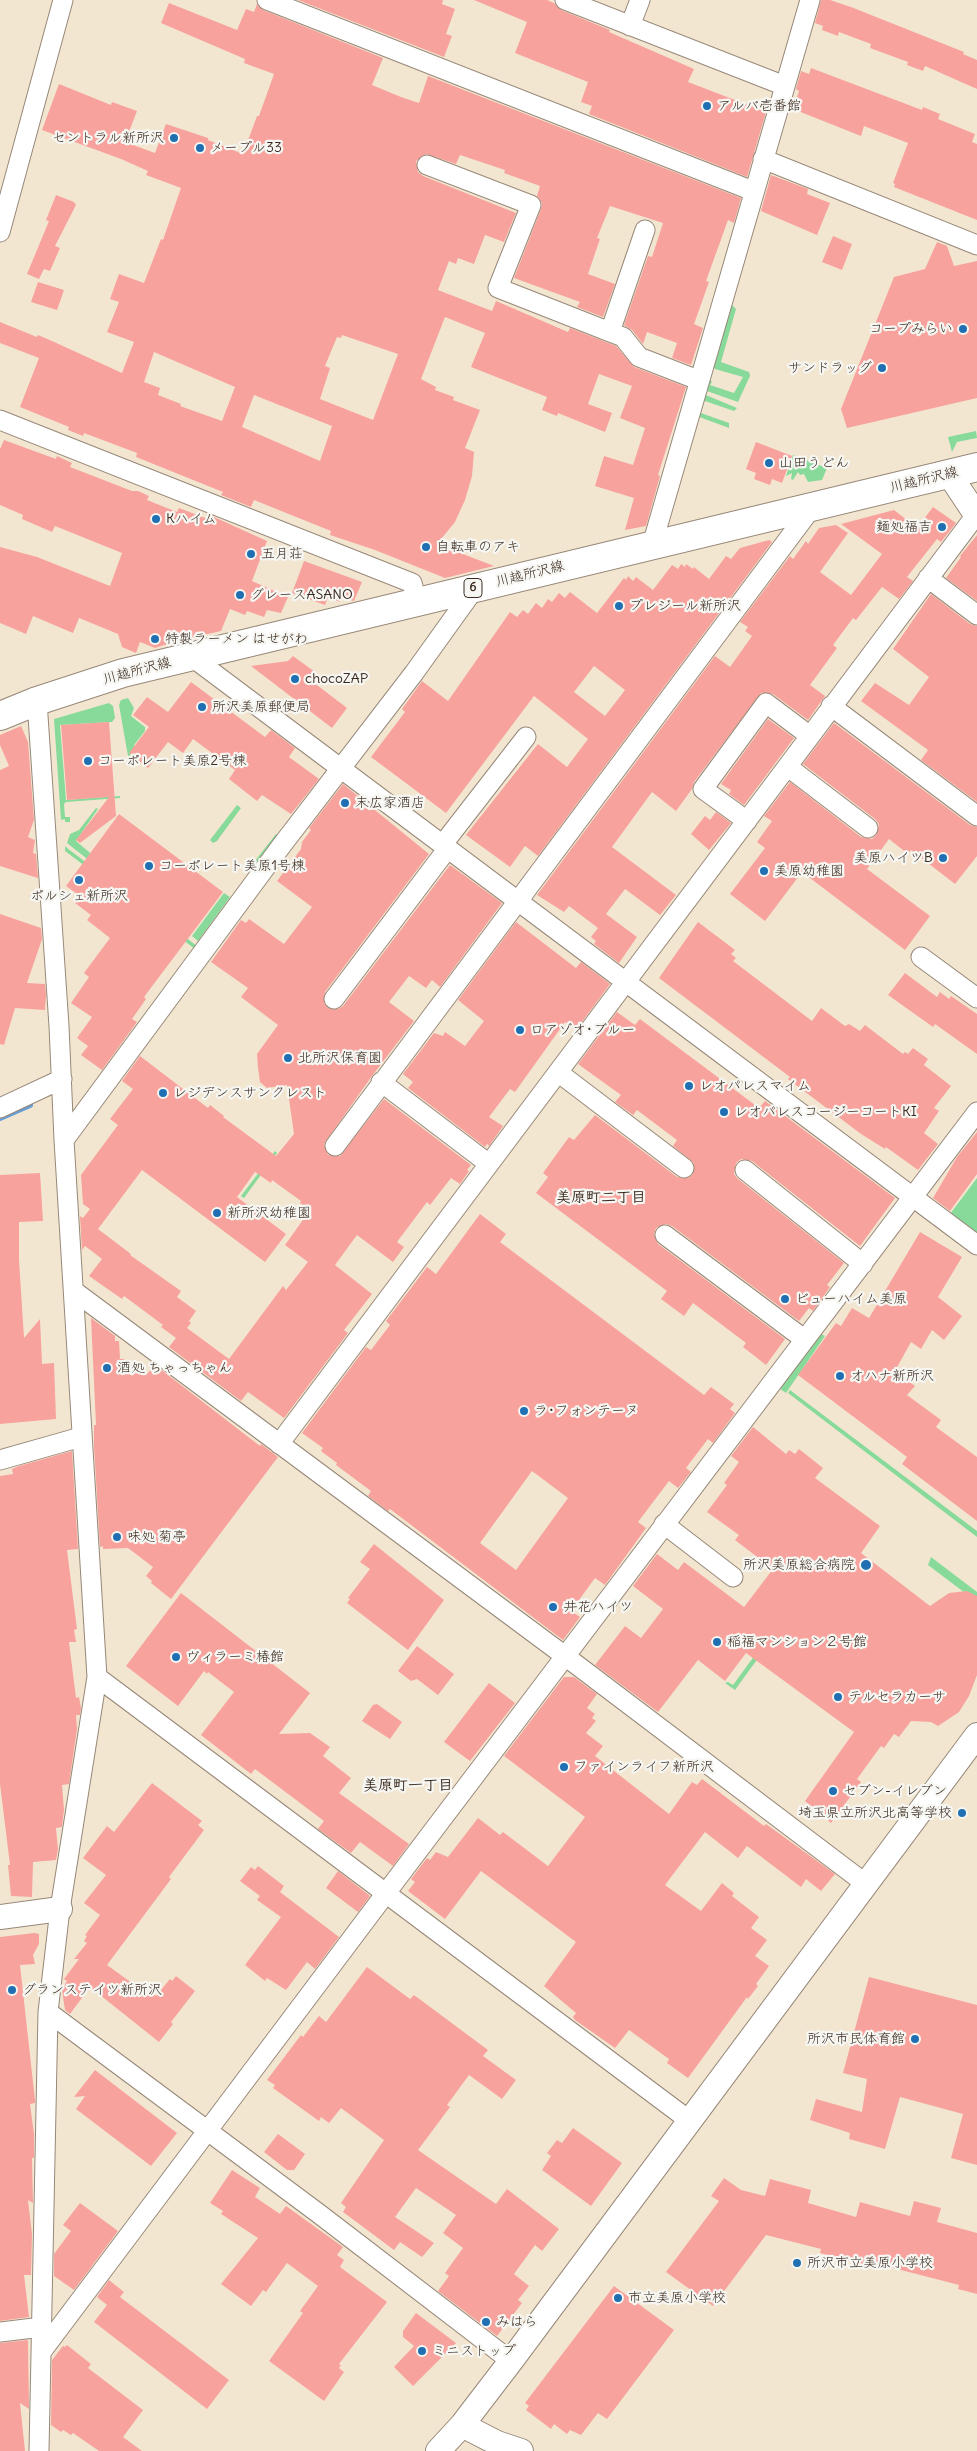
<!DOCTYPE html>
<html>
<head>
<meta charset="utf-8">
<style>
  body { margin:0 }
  canvas { display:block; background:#f3e6d1 }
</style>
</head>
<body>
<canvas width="977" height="2451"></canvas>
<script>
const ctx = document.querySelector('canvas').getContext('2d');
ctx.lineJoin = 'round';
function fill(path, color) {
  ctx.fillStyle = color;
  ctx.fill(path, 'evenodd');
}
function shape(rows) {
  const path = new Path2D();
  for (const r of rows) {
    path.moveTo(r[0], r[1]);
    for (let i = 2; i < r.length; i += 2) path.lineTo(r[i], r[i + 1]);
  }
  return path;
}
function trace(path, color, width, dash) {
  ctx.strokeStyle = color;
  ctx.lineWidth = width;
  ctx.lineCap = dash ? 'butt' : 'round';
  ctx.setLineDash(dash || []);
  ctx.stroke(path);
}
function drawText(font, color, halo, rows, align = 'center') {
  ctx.font = font + ' Delius,"Klee One",sans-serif';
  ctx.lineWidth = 4.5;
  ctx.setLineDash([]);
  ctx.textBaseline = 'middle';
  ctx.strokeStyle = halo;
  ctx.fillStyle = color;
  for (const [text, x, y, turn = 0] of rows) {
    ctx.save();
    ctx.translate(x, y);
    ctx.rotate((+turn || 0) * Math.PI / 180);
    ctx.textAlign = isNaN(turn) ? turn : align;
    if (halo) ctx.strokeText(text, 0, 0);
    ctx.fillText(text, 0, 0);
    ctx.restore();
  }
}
const green = shape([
  [732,305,736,309,721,362,749,372,750,376,738,402,704,390,708,377,712,382,710,385,734,393,743,377,715,369,712,365],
  [701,393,737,408,734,411,702,400,698,412,729,423,729,428,694,415],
  [976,431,977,438,957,442,952,452,948,437],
  [793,455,827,468,822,480,808,482,804,474,800,475,798,472,793,480,791,479,792,473,786,476],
  [128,698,134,708,131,716,145,727,145,731,134,745,137,749,135,754,128,756,119,705,121,700],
  [109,703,113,706,115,718,112,722,60,725,66,800,120,796,120,798,66,802,64,804,65,817,70,817,70,822,65,822,65,819,61,820,54,719],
  [237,805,241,808,217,841,213,843,210,840],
  [96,808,98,809,76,841,96,858,91,862,67,843,70,834,79,830],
  [276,834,280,838,256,869,247,871],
  [65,846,67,848,197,946,195,949,65,851],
  [224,893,230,897,198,941,192,936],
  [275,1151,277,1153,244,1198,241,1196],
  [977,1178,977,1235,950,1214],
  [821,1334,825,1336,786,1393,780,1389],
  [790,1390,977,1531,977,1537,788,1393],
  [931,1557,977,1592,977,1602,928,1565],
  [780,1628,735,1690,725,1683,728,1682,733,1685,774,1629]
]);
const stream = shape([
  [0,1118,30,1105]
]);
const building = shape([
  [298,0,443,0,442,4,455,9,446,34,452,36,444,57],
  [474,0,547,0,554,3,561,10,610,30,609,32,694,69,688,82,766,112,747,177,589,114,592,106,581,102,588,82,515,53,527,22],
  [821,0,830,0,851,7,964,52,963,54,977,60,977,89,925,66,923,71,907,65,908,62,870,48,871,44,839,32,838,36,822,30,823,26,815,23],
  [169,3,237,30,246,9,254,12,257,4,263,10,383,58,372,85,401,97,419,103,428,76,741,198,734,223,728,220,706,281,709,282,694,324,703,328,691,365,672,358,677,343,647,332,643,344,632,330,624,325,648,256,652,257,663,223,610,206,597,238,600,239,588,274,615,284,603,317,577,307,580,302,514,278,541,209,542,203,537,196,540,186,504,173,505,170,460,155,456,164,426,154,416,161,418,172,423,176,516,213,504,242,485,235,474,264,458,258,456,264,449,261,438,290,492,311,496,301,568,332,570,328,616,346,634,367,686,387,658,475,660,476,646,526,625,530,634,498,595,486,604,456,633,465,645,428,620,418,632,386,599,374,588,404,612,413,605,432,558,413,557,416,542,410,547,397,471,367,485,333,445,317,421,379,436,387,435,390,454,397,453,400,480,410,465,448,474,452,472,476,465,500,455,522,437,544,494,566,445,578,375,550,330,535,331,531,254,500,251,507,221,495,223,492,136,457,137,453,84,433,83,436,68,430,69,427,20,407,39,358,0,343,0,322,37,337,38,335,52,341,122,373,134,342,107,332,119,302,110,299,119,274,144,283,161,239,163,240,181,188,146,175,148,171,121,159,42,130,59,84,111,105,112,102,137,111,125,142,155,153,166,124,208,138,208,140,243,154,257,116,259,116,274,74,244,63,245,59,161,23],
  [342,335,398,354,373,420,320,399,330,368,325,366,337,337,341,338],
  [154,352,235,387,222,421,180,406,181,404,158,395,160,388,144,382],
  [254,395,332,426,320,461,242,427],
  [811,68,922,110,923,107,940,114,938,119,975,134,972,142,977,144,977,220,894,187,895,184,893,183,908,143,864,126,861,136,793,109,799,91,796,89,801,71,809,74],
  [771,175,808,189,807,194,830,203,817,235,761,211],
  [56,195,74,202,76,205,55,246,60,248,50,271,44,269,39,279,27,274,49,221,46,220],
  [833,236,852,244,842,270,822,262],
  [937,242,947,246,954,266,977,261,977,398,847,428,841,409,894,277,925,269],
  [38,282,64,290,57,310,31,302],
  [4,440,56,459,57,456,72,463,70,467,132,491,138,491,149,496,147,500,177,512,179,508,213,521,214,517,267,541,252,581,288,597,281,613,267,610,264,617,247,611,245,615,230,609,221,631,173,642,155,648,140,642,136,653,122,647,118,634,79,618,73,633,33,616,26,634,0,623,0,547,37,557,110,586,122,553,55,526,52,532,22,519,23,515,0,505,0,449],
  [756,442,792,456,782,483,772,479,770,485,754,479,756,473,746,469],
  [933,507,956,523,941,542,937,539,907,577,913,581,899,599,882,587,856,620,853,618,833,645,837,648,810,685,825,696,808,720,773,694,761,693,694,782,692,789,676,811,652,792,612,847,676,895,660,915,625,889,606,914,637,937,619,963,594,944,596,941,591,937,598,928,569,906,564,912,537,895,715,656,730,667,752,636,745,631,748,627,740,622,790,556,793,559,806,541,808,544,819,528,836,525,848,533,820,572,851,595,882,554,841,524,894,510,917,528],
  [977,535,977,601,946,578,961,557,960,556],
  [769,540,772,542,538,856,525,846,510,867,466,835,538,744,567,767,588,739,534,696,446,813,371,757,405,712,402,709,422,681,448,701,510,612,517,617,523,610,528,614,536,603,542,608,548,599,552,602,559,593,565,598,570,592,597,613,624,578,626,580,628,576,633,581,636,577,653,590,672,565,678,569,681,564,685,567,686,564,693,569,694,567,709,579,726,556,731,559,740,548],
  [594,666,625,690,605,716,574,692],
  [304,561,362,582,354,601,342,598,340,602,328,597,325,605,292,593],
  [931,594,970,624,977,626,977,802,921,760,928,750,861,701,875,683,909,705,929,677,893,649],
  [293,656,315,672,309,679,347,708,332,728,251,666,288,661],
  [191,682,265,737,271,730,295,748,289,757,319,779,291,814,262,795,257,801,229,779,235,770,193,739,183,753,168,742,148,768,129,753,149,727,133,715,147,697,168,712],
  [768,719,794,738,744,805,729,794,731,790,721,784],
  [109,722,116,816,80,843,76,840,109,797,67,800,61,725],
  [834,723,970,825,977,827,977,856,955,884,911,850,908,854,889,839,867,869,930,916,905,950,802,872,765,921,730,894,765,848,757,842,772,821,764,816,790,782,861,837,872,839,877,834,879,824,875,819,803,764],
  [21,726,28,742,34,820,28,837,35,840,33,853,36,854,38,878,0,866,0,770,9,766,0,745,0,735],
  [343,784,429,854,325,992,324,1003,328,1008,338,1009,343,1006,450,865,502,903,440,987,432,980,426,988,409,976,389,1002,414,1021,372,1076,324,1144,328,1155,340,1156,384,1099,471,1165,467,1170,469,1171,460,1184,451,1178,430,1205,427,1202,397,1242,404,1247,393,1262,357,1235,335,1265,372,1294,344,1330,348,1333,284,1418,248,1392,241,1401,169,1347,176,1338,161,1327,163,1325,124,1296,122,1299,89,1276,102,1259,85,1246,82,1250,80,1216,83,1218,90,1209,83,1204,81,1175,118,1125,110,1119,133,1089,122,1081,140,1056,208,1108,210,1105,224,1116,223,1117,276,1156,294,1134,287,1085,267,1088,260,1082,258,1068,257,1054,278,1025,241,997,248,988,211,962,241,920,246,923,249,919,284,944,312,907,277,881,301,849,302,842,311,830,309,828],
  [142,1170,265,1262,286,1234,237,1197,255,1172,271,1183,272,1180,301,1201,300,1203,310,1210,285,1245,308,1262,286,1290,283,1286,229,1359,187,1328,191,1323,189,1321,196,1311,177,1297,181,1291,130,1255,131,1254,98,1229],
  [716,812,731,823,709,850,691,834,705,816,710,820],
  [119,814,223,892,144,997,146,999,132,1019,137,1022,102,1070,81,1055,88,1046,77,1038,92,1017,71,1003,89,977,84,973,110,938,87,920,91,915,75,903,80,896,66,886],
  [0,914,41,928,42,939,27,983,45,984,46,995,45,1010,15,1008,4,1045,0,1044],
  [516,922,576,968,581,962,610,984,576,1030,565,1022,515,1092,510,1089,489,1117,503,1126,489,1146,487,1144,485,1147,408,1088,413,1082,403,1074,434,1033,443,1036,445,1032,465,1046,484,1021,458,1000],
  [698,922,735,950,731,954,736,958,733,961,812,1021,821,1008,845,1026,849,1024,860,1031,865,1025,903,1054,905,1052,908,1054,913,1048,928,1059,924,1065,951,1086,934,1108,939,1111,924,1133,938,1144,918,1170,886,1147,885,1149,861,1134,788,1079,790,1077,659,978],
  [905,973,937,997,940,992,949,999,951,996,977,1014,977,1054,935,1024,933,1027,888,995],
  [617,1012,635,1025,640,1019,759,1108,765,1101,895,1198,860,1246,752,1161,741,1159,736,1163,734,1174,738,1179,844,1263,827,1285,830,1287,813,1311,809,1308,799,1321,672,1226,666,1224,656,1228,654,1234,658,1244,785,1339,766,1365,743,1347,746,1343,693,1303,684,1316,661,1299,667,1291,536,1193,548,1177,543,1173,569,1137,574,1140,595,1115,677,1177,688,1178,693,1174,694,1163,673,1146,677,1140,637,1110,633,1115,615,1102,621,1095,578,1064],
  [977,1132,977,1174,950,1211,933,1198,957,1157],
  [40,1173,43,1221,19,1222,19,1260,24,1338,40,1319,42,1364,54,1363,56,1419,0,1424,0,1175],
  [480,1214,506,1234,500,1242,704,1395,711,1387,734,1404,730,1409,735,1413,713,1443,708,1439,686,1468,691,1472,678,1488,669,1481,638,1522,646,1528,605,1585,595,1578,571,1611,580,1617,563,1640,390,1509,388,1511,368,1496,371,1491,336,1465,337,1463,321,1451,323,1448,302,1433,366,1347,371,1350,390,1325,386,1321,427,1267,436,1274],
  [532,1471,568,1498,516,1570,480,1543],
  [920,1232,962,1257,938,1297,962,1316,944,1340,932,1330,921,1349,911,1342,895,1371,915,1386,907,1395,941,1420,936,1427,977,1457,977,1521,902,1464,907,1457,798,1375,836,1323,841,1326,852,1308,869,1318],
  [91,1318,115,1336,115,1341,119,1341,120,1359,124,1359,146,1375,155,1365,260,1446,261,1444,278,1457,171,1599,151,1583,152,1581,146,1576,153,1567,128,1548,103,1549,103,1546,100,1547,94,1446,94,1425,96,1425],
  [753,1427,786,1454,789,1450,795,1454,799,1449,823,1468,815,1478,880,1526,861,1553,930,1606,949,1593,967,1591,977,1596,977,1675,969,1696,959,1712,938,1726,931,1722,911,1721,899,1737,894,1734,884,1748,881,1746,857,1779,861,1782,831,1823,805,1801,854,1732,746,1653,725,1681,698,1660,658,1712,595,1665,625,1626,641,1638,663,1609,633,1586,657,1554,678,1570,684,1562,744,1607,773,1569,735,1540,739,1535,707,1512,727,1485,724,1483,739,1462,731,1456],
  [72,1451,78,1549,67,1550,77,1629,74,1630,76,1642,69,1642,76,1698,79,1697,81,1708,80,1715,76,1715,77,1729,69,1784,62,1785,64,1810,62,1827,56,1828,58,1849,56,1860,33,1862,32,1897,11,1896,8,1865,10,1865,0,1784,0,1476,13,1474,12,1469,19,1466],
  [374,1544,444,1600,408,1650,347,1603,350,1599,348,1598,370,1569,360,1562],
  [181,1593,310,1693,279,1734,310,1733,330,1747,323,1756,351,1778,339,1793,409,1844,393,1866,360,1842,351,1853,318,1829,324,1821,255,1769,251,1774,201,1735,234,1692,208,1672,207,1674,204,1671,178,1706,126,1666],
  [417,1646,454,1674,438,1695,417,1679,411,1681,398,1671],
  [564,1677,574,1677,597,1694,587,1708,595,1714,592,1718,596,1721,586,1733,603,1746,595,1756,669,1814,692,1782,697,1785,702,1779,764,1826,766,1824,835,1874,821,1891,806,1879,801,1887,747,1846,738,1858,705,1832,665,1885,701,1911,722,1883,734,1893,732,1896,759,1917,751,1928,767,1940,755,1956,769,1966,756,1984,758,1986,748,1999,747,1997,688,2078,667,2063,669,2059,629,2030,615,2048,575,2020,573,2017,576,2013,544,1986,576,1942,481,1871,445,1919,408,1891,415,1882,411,1879,427,1858,430,1860,436,1852,448,1857,478,1818,500,1835,503,1832,548,1866,585,1817,504,1756],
  [489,1683,515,1703,470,1761,444,1742],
  [377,1704,402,1722,390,1739,362,1721,373,1705],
  [152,1783,202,1821,198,1825,204,1830,169,1877,171,1879,107,1965,147,1994,149,1991,156,1996,170,1979,172,1981,176,1976,195,1991,171,2022,173,2024,159,2042,90,1987,70,2014,65,2010,62,1990,67,1981,64,1979,79,1959,74,1959,87,1943,84,1941,87,1936,85,1935,100,1915,84,1903,106,1875,83,1858,107,1826,114,1832],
  [258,1866,284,1886,280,1892,339,1937,315,1969,307,1962,286,1990,267,1978,265,1981,245,1965,281,1917,257,1900,260,1896,240,1881,251,1867,255,1870],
  [338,1871,370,1896,358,1912,326,1888],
  [34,1933,39,1934,39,1944,33,1955,35,1964,20,1965,35,2100,35,2103,30,2104,34,2134,34,2158,32,2158,33,2203,28,2200,32,2234,31,2275,24,2275,29,2317,0,2321,0,1937],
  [367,1967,410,1999,414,1995,488,2050,483,2056,516,2080,502,2099,469,2075,447,2105,450,2107,418,2150,496,2204,507,2189,559,2229,542,2251,535,2245,514,2274,529,2286,518,2300,522,2303,497,2336,438,2291,449,2276,445,2273,463,2248,443,2233,456,2215,416,2188,395,2217,434,2243,422,2257,400,2242,394,2250,343,2212,346,2207,341,2203,384,2140,341,2108,329,2123,321,2117,319,2121,273,2088,275,2085,267,2080,301,2035,303,2037,319,2016,326,2022],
  [869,1977,977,2005,977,2165,951,2158,963,2114,900,2097,885,2149,849,2139,850,2133,810,2120,816,2099,862,2112,867,2079,843,2073],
  [95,2070,177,2133,151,2166,76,2109,85,2096,74,2097],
  [573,2128,622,2163,591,2206,542,2170,551,2156,547,2153,557,2140,562,2143],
  [278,2134,305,2154,294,2170,287,2170,264,2152],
  [232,2170,260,2188,255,2197,280,2214,286,2206,343,2247,337,2255,344,2260,340,2267,387,2302,339,2364,341,2365,339,2368,344,2372,324,2401,269,2361,303,2313,300,2311,318,2286,287,2263,266,2292,263,2290,251,2306,221,2284,258,2238,221,2214,223,2211,210,2203],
  [724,2178,741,2190,765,2196,770,2179,811,2190,808,2203,856,2217,860,2202,910,2216,914,2201,941,2208,937,2222,977,2233,977,2294,958,2289,959,2285,874,2263,873,2267,820,2253,821,2249,766,2235,713,2306,666,2272,719,2201,711,2196],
  [80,2203,118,2231,74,2290,54,2276,54,2254,71,2231,63,2225],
  [109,2280,124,2292,120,2297,229,2380,207,2409,94,2322,107,2305,97,2297],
  [614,2286,674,2330,607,2419,598,2413,581,2435,570,2430,567,2434,554,2424,551,2429,526,2410,529,2406,525,2403],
  [416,2313,456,2343,413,2386,394,2367,414,2346,403,2337,403,2331],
  [28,2340,29,2409,20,2403,25,2451,0,2451,0,2343],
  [67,2345,91,2364,88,2368,143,2410,123,2437,142,2451,99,2451,73,2433,71,2435,63,2430,61,2432,51,2425,52,2360,63,2346,65,2347]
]);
const minor = shape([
  [267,0,753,191],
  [565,0,785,86],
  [630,26,640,0],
  [763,159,977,245],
  [427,165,531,205,498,288,610,332,645,230],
  [0,232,63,0],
  [610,332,623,337,639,357,698,380],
  [0,420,412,583,417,602],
  [652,545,810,0],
  [928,578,977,615],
  [192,657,977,1245],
  [37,701,59,1026,64,1140,97,1677,60,1909,48,2012,39,2451],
  [831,706,977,816],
  [788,767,868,828],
  [747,821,703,789,766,703,810,736],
  [443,844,526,737],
  [921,957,977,998],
  [334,999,448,848],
  [559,1073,684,1168],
  [381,1082,489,1164],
  [0,1108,62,1079],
  [64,1140,282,845,414,673,475,588],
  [335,1146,813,506],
  [745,1170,863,1264],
  [665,1235,804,1339],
  [74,1291,565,1656,866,1884],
  [279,1444,976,515],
  [0,1460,81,1437],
  [664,1524,733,1577],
  [97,1677,690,2121],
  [48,2012,318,2213,511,2361],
  [0,2332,42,2327],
  [42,2351,386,1893,977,1112]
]);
const tertiary = shape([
  [949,474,977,516],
  [0,1917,60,1909],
  [462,2425,497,2443,521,2451],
  [438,2451,462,2425,511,2361,977,1735]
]);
const primary = shape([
  [0,716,37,701,123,673,977,467]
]);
const markers = [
  [707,106,5,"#1f6fb2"],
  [174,138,5,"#1f6fb2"],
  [200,148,5,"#1f6fb2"],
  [963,329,5,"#1f6fb2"],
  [882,368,5,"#1f6fb2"],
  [769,463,5,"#1f6fb2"],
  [156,519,5,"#1f6fb2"],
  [942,527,5,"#1f6fb2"],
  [426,547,5,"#1f6fb2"],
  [251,554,5,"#1f6fb2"],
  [240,595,5,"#1f6fb2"],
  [619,606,5,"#1f6fb2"],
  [155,639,5,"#1f6fb2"],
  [295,679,5,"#1f6fb2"],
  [202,707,5,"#1f6fb2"],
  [88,761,5,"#1f6fb2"],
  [345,803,5,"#1f6fb2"],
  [943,858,5,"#1f6fb2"],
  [149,866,5,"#1f6fb2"],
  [764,871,5,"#1f6fb2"],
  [79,880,5,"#1f6fb2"],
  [520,1030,5,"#1f6fb2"],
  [288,1058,5,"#1f6fb2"],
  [689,1086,5,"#1f6fb2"],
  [163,1093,5,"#1f6fb2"],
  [724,1112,5,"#1f6fb2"],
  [217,1213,5,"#1f6fb2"],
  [785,1299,5,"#1f6fb2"],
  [107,1368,5,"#1f6fb2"],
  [840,1376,5,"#1f6fb2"],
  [524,1411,5,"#1f6fb2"],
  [117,1537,5,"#1f6fb2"],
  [866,1565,6,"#1f6fb2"],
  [553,1607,5,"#1f6fb2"],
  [717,1642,5,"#1f6fb2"],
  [176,1657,5,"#1f6fb2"],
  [838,1697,5,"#1f6fb2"],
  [564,1767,5,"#1f6fb2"],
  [833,1791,5,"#1f6fb2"],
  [962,1813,5,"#1f6fb2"],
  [12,1990,5,"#1f6fb2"],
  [915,2039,5,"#1f6fb2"],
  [797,2263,5,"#1f6fb2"],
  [618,2298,5,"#1f6fb2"],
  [486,2322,5,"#1f6fb2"],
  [422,2351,5,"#1f6fb2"]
];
const shields = [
  [473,588,18]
];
const shieldNames = [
  ["6",473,588]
];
const poiNames = [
  ["アルバ壱番館",717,106],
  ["セントラル新所沢",164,138,"right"],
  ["メープル33",210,148],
  ["コープみらい",953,329,"right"],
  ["サンドラッグ",872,368,"right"],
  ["山田うどん",779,463],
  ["Kハイム",166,519],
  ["麺処福吉",932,527,"right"],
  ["自転車のアキ",436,547],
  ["五月荘",261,554],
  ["グレースASANO",250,595],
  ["プレジール新所沢",629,606],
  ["特製ラーメン はせがわ",165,639],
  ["chocoZAP",305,679],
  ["所沢美原郵便局",212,707],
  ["コーポレート美原2号棟",98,761],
  ["末広家酒店",355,803],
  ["美原ハイツB",933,858,"right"],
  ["コーポレート美原1号棟",159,866],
  ["美原幼稚園",774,871],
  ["ポルシェ新所沢",79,896,"center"],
  ["ロアゾオ･ブルー",530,1030],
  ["北所沢保育園",298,1058],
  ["レオパレスマイム",699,1086],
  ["レジデンスサンクレスト",173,1093],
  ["レオパレスコージーコートKI",734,1112],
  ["新所沢幼稚園",227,1213],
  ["ビューハイム美原",795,1299],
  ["酒処 ちゃっちゃん",117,1368],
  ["オハナ新所沢",850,1376],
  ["ラ･フォンテーヌ",534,1411],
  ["味処 菊亭",127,1537],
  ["所沢美原総合病院",855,1565,"right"],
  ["井花ハイツ",563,1607],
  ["稲福マンション２号館",727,1642],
  ["ヴィラーミ椿館",186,1657],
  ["テルセラカーサ",848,1697],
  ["ファインライフ新所沢",574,1767],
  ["セブン-イレブン",843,1791],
  ["埼玉県立所沢北高等学校",952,1813,"right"],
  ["グランステイツ新所沢",22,1990],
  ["所沢市民体育館",905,2039,"right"],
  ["所沢市立美原小学校",807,2263],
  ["市立美原小学校",628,2298],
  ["みはら",496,2322],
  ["ミニストップ",432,2351]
];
const streetNames = [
  ["川越所沢線",924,480,-14],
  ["川越所沢線",530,574,-14],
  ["川越所沢線",137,671,-15]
];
const neighbourhoodNames = [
  ["美原町二丁目",601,1198],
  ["美原町一丁目",408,1786]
];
fill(green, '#88da9a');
trace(stream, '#679ed5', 6);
fill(building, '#f8a29d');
trace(minor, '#978878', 21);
trace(tertiary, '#978878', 26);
trace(primary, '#978878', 30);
trace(minor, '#fff', 19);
trace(tertiary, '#fff', 24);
trace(primary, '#fff', 28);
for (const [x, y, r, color] of markers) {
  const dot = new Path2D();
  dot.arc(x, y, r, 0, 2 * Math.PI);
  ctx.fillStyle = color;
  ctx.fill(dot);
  trace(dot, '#f6f6f2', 2);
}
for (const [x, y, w] of shields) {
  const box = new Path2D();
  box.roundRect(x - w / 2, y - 9.5, w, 19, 4);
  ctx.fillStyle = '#f6f6f2';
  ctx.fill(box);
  trace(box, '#3b2a1e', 1);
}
drawText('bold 12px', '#3b2a1e', null, shieldNames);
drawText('14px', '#3b2a1e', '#f6f6f2', poiNames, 'left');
drawText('14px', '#3b2a1e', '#f6f6f2', streetNames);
drawText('bold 15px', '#3b2a1e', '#f6f6f2', neighbourhoodNames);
</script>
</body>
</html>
